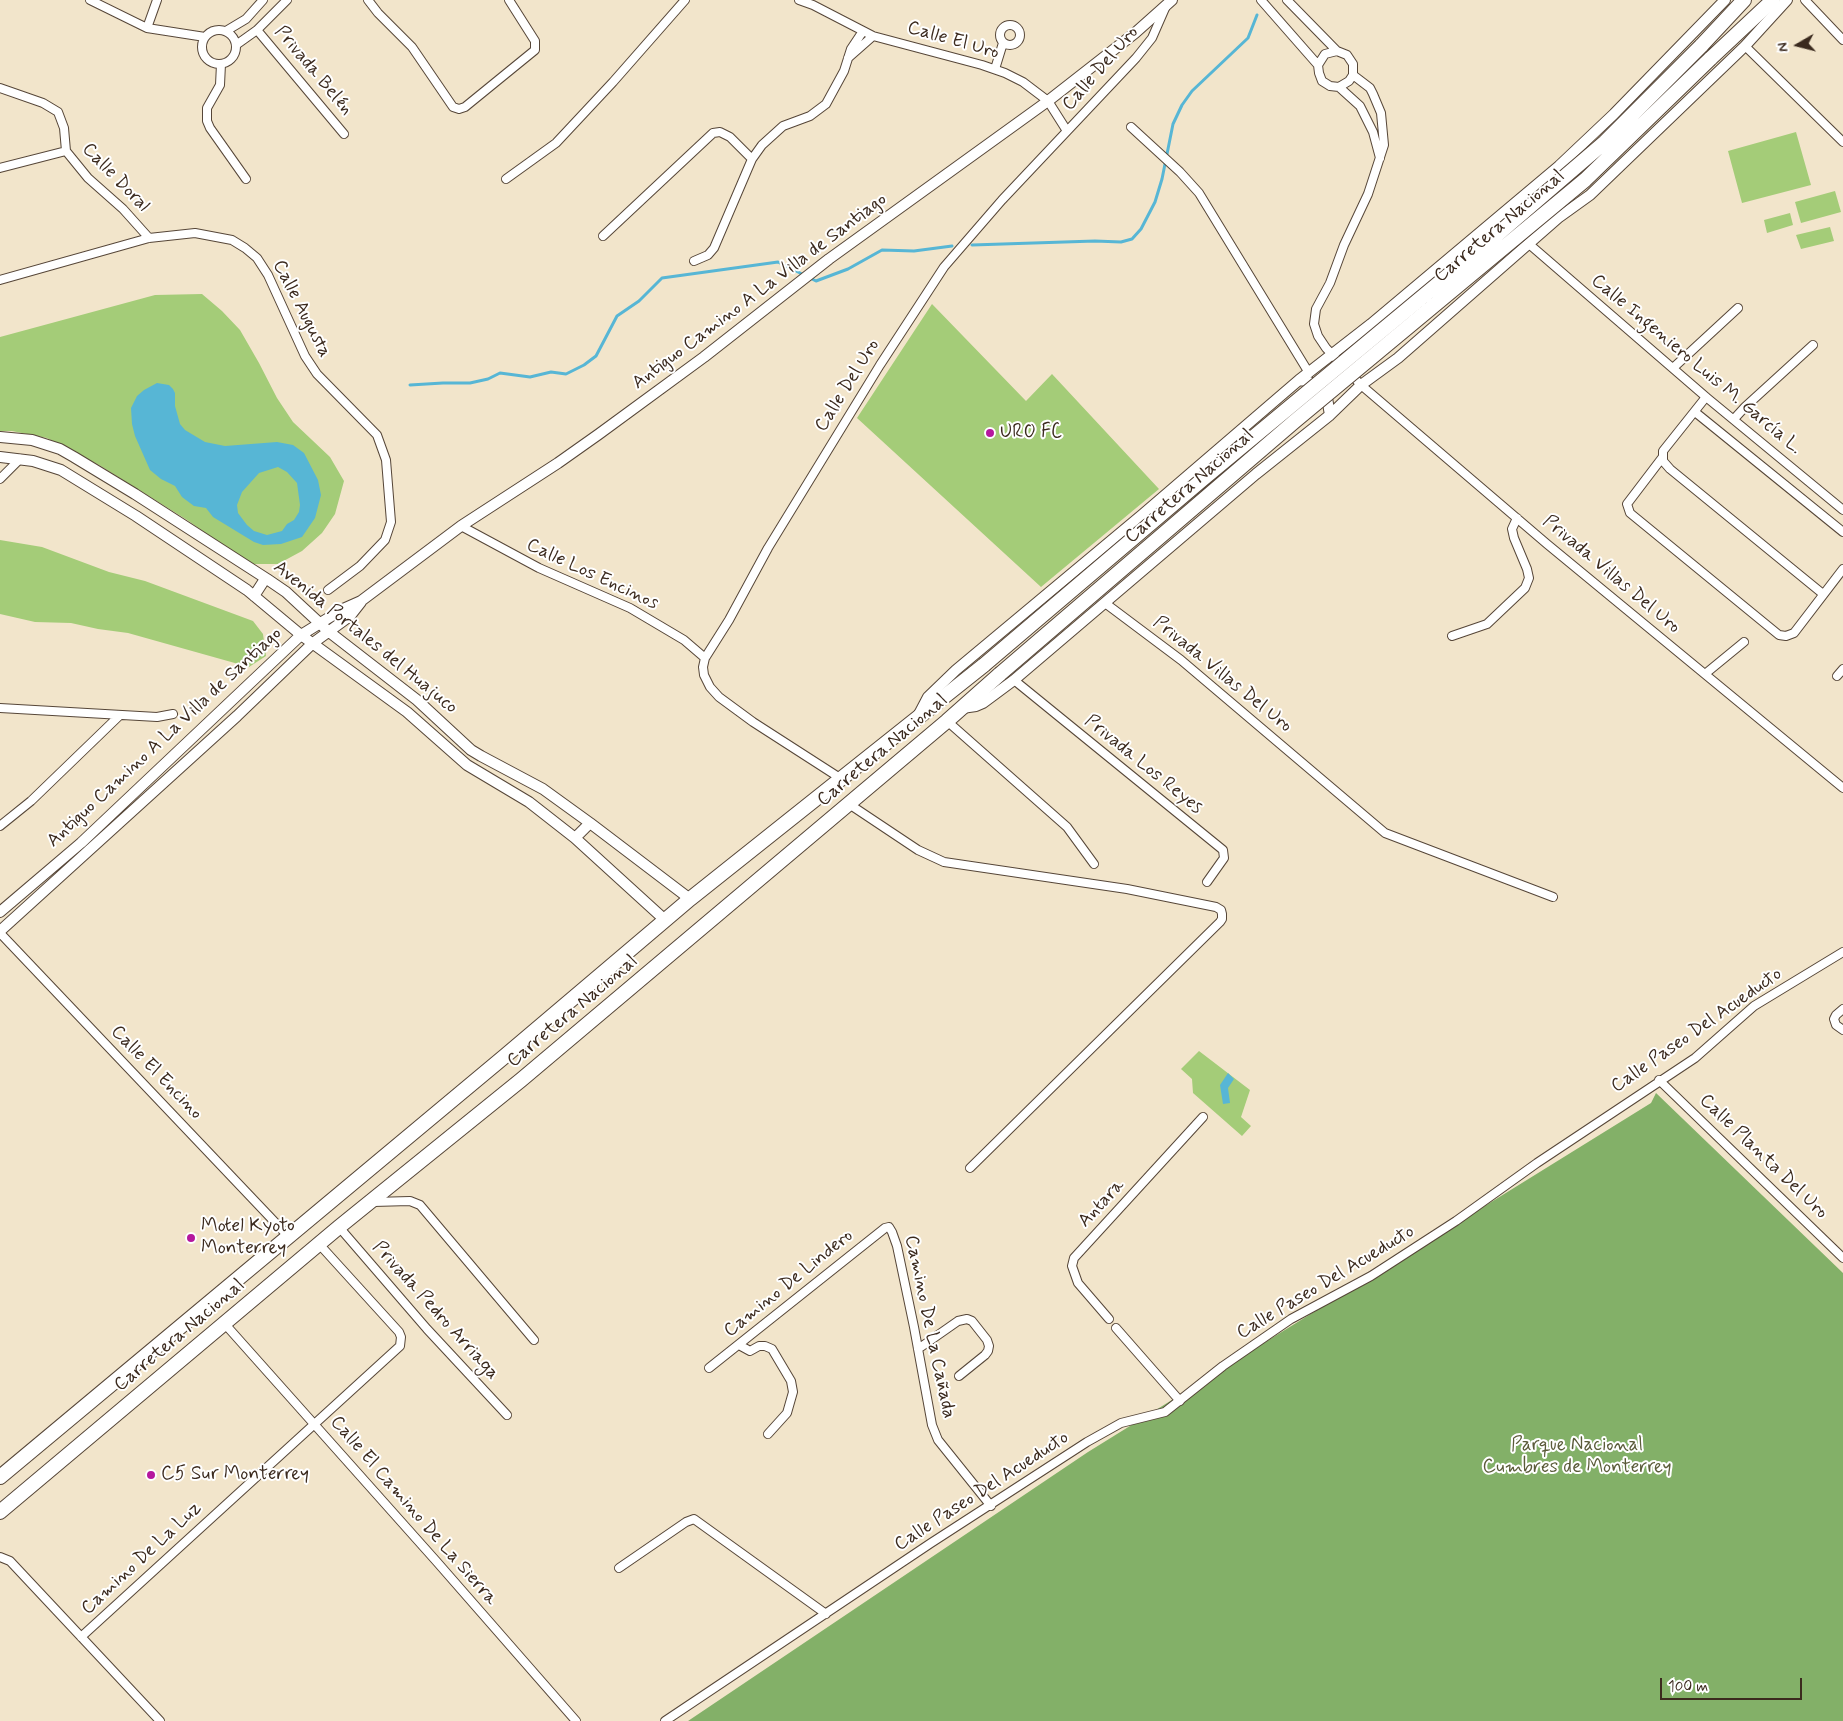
<!DOCTYPE html>
<html>
<head>
<meta charset="utf-8">
<style>
  body { margin:0 }
  #map { position:relative; width:1843px; height:1721px; overflow:hidden; background:#f2e5cb; font-family:Mynerve,sans-serif }
  canvas { display:block }
  .north { position:absolute; left:1773px; top:20px; width:50px; height:50px; -webkit-text-stroke:4px #fff; paint-order:stroke; rotate:262deg; font-size:14px; font-weight:700; line-height:20px; text-align:center; color:#3b2a1e }
  .north::after { content:''; display:block; margin:auto; width:18px; height:22px; background:#3b2a1e; clip-path:polygon(50% 0,100% 100%,50% 72%,0 100%) }
  .scale { position:absolute; left:1660px; top:1678px; width:142px; height:22px; box-sizing:border-box; border:2px solid #3b2a1e; border-top:0; padding-left:6px; font-size:15px; line-height:18px; white-space:nowrap; color:#3b2a1e; -webkit-text-stroke:4px #fff; paint-order:stroke }
</style>
</head>
<body>
<div id="map">
<canvas width="1843" height="1721"></canvas>
<div class="north">N</div>
<div class="scale">100 m</div>
</div>
<script>
const ctx = document.querySelector('canvas').getContext('2d');
ctx.lineJoin = 'round';
function fill(path, color) {
  ctx.fillStyle = color;
  ctx.fill(path, 'evenodd');
}
function shape(rows) {
  const path = new Path2D();
  for (const r of rows) {
    if (r.length === 3) {
      path.moveTo(r[0] + r[2], r[1]);
      path.arc(r[0], r[1], r[2], 0, 2 * Math.PI);
      continue;
    }
    path.moveTo(r[0], r[1]);
    for (let i = 2; i < r.length; i += 2) path.lineTo(r[i], r[i + 1]);
  }
  return path;
}
function trace(path, color, width, dash) {
  ctx.strokeStyle = color;
  ctx.lineWidth = width;
  ctx.lineCap = dash ? 'butt' : 'round';
  ctx.setLineDash(dash || []);
  ctx.stroke(path);
}
function drawText(font, color, halo, rows, align = 'center') {
  ctx.font = font + ' Mynerve,sans-serif';
  ctx.lineWidth = 4;
  ctx.setLineDash([]);
  ctx.textBaseline = 'middle';
  ctx.strokeStyle = halo;
  ctx.fillStyle = color;
  for (const [text, x, y, turn = 0] of rows) {
    ctx.save();
    ctx.translate(x, y);
    ctx.rotate((+turn || 0) * Math.PI / 180);
    ctx.textAlign = isNaN(turn) ? turn : align;
    if (halo) ctx.strokeText(text, 0, 0);
    ctx.fillText(text, 0, 0);
    ctx.restore();
  }
}
const green = shape([
  [1796,132,1811,185,1742,203,1728,151],
  [1835,191,1841,212,1801,223,1795,202],
  [1790,213,1793,225,1767,233,1764,220],
  [1830,227,1834,241,1801,249,1796,235],
  [202,294,222,311,240,330,259,363,277,398,293,422,330,457,344,481,335,514,322,533,302,551,278,564,249,564,187,520,99,465,47,438,12,431,0,431,0,337,155,295],
  [932,304,1026,401,1052,374,1159,489,1041,587,857,418],
  [0,540,42,547,109,572,145,581,253,621,263,634,266,656,249,667,128,633,98,629,71,623,35,622,0,614],
  [1199,1051,1250,1090,1241,1117,1251,1126,1242,1136,1193,1093,1192,1079,1181,1069]
]);
const forest = shape([
  [1656,1093,1843,1273,1843,1721,688,1721,1088,1452,1651,1103]
]);
const water = shape([
  [157,383,169,385,173,389,175,393,175,406,180,424,185,430,205,442,225,446,277,442,293,445,304,453,318,480,321,495,315,518,302,537,281,544,263,545,254,542,213,517,206,508,194,506,182,497,175,486,161,479,150,470,135,436,132,424,131,408,137,396,144,390],
  [278,467,287,472,297,483,300,505,299,512,294,520,287,524,282,531,267,535,254,531,247,525,238,513,237,505,242,492,259,473],
  [1228,1073,1234,1079,1228,1088,1230,1103,1223,1104,1220,1085]
]);
const stream = shape([
  [972,245,1095,241,1121,242,1132,239,1141,229,1155,202,1162,179,1173,124,1182,105,1192,91,1248,38,1257,15],
  [410,385,443,383,470,383,488,379,500,373,530,377,551,372,566,374,584,365,596,356,617,316,639,301,662,278,778,262,816,281,848,269,882,250,914,251,952,246]
]);
const minor = shape([
  [90,0,147,28,205,37],
  [368,0,378,13,412,47,453,107,459,109,465,107,535,50,535,41,509,0],
  [799,0,813,5,873,36,982,65,1005,73,1023,82,1048,101,1067,131],
  [1261,0,1318,65],
  [1287,0,1337,51],
  [1805,0,1843,40],
  [1010,35,10],
  [147,28,157,0],
  [219,47,17],
  [257,30,344,134],
  [226,31,246,19,263,0],
  [236,45,257,30,287,0],
  [1745,46,1843,142],
  [848,58,873,36],
  [221,64,220,85,207,108,207,121,210,128,246,179],
  [995,69,1003,43],
  [1353,75,1370,88,1373,94,1381,113,1384,145,1368,194,1344,245,1330,283,1316,309,1314,324,1318,336,1326,348,1361,385,1547,544,1843,788],
  [1339,87,1349,81,1353,75,1353,64,1347,55,1337,51,1325,54,1318,65,1319,73,1322,81,1330,86,1339,87,1360,106,1373,132,1380,158],
  [0,88,43,103,58,112,64,128,66,151,88,178,123,209,149,238],
  [1131,127,1180,172,1199,193,1309,373],
  [0,168,66,151],
  [506,179,556,143,613,82,685,0],
  [603,236,713,133,720,132,730,137,752,159],
  [1529,244,1706,397,1843,510],
  [694,261,708,255,714,248,752,159,762,145,783,126,810,116,826,104,844,71,851,49,863,31],
  [0,280,149,238,195,233,232,240,245,248,257,258,268,275,305,356,317,374,377,435,386,460,391,522,385,540,360,566,328,590],
  [1673,368,1738,308],
  [1706,397,1663,451,1663,461,1670,469,1823,594],
  [1695,412,1843,532],
  [1734,419,1745,407,1813,345],
  [1662,458,1627,504,1630,513,1779,635,1786,636,1794,633,1843,569],
  [0,479,20,459],
  [461,526,539,568,630,608,684,640,705,658],
  [1105,603,1181,660,1385,833,1553,897],
  [1452,636,1487,624,1525,588,1529,578,1527,569,1514,538,1512,529,1517,518],
  [1705,674,1744,642],
  [1837,676,1843,669],
  [1014,680,1223,850,1224,858,1207,882],
  [0,708,157,717,173,714],
  [947,721,1067,827,1094,864],
  [840,778,753,722,719,697,710,687,704,675,703,667,705,658,729,620,768,548,880,365,944,267,1002,200,1136,58,1152,38,1166,6],
  [849,804,918,850,944,862,1127,889,1216,907,1221,910,1222,914,1222,919,1220,922,970,1168],
  [0,826,31,801,119,716],
  [0,933,288,1236],
  [1843,1009,1836,1015,1834,1019,1836,1025,1843,1030],
  [1659,1080,1843,1258],
  [373,1202,410,1201,420,1205,534,1340],
  [339,1227,427,1329,507,1415],
  [1109,1319,1078,1283,1072,1266,1074,1258,1203,1117],
  [224,1323,437,1562,576,1721],
  [1116,1328,1180,1401],
  [739,1345,750,1351,759,1346,765,1346,772,1349,791,1381,793,1392,787,1413,768,1434],
  [918,1349,958,1321,967,1319,972,1321,987,1340,989,1346,988,1351,985,1355,959,1376],
  [709,1368,885,1228,889,1227,892,1232,897,1246,914,1327,932,1425,938,1440,991,1506],
  [0,1557,10,1561,160,1721],
  [619,1568,686,1522,694,1519,826,1614],
  [81,1637,400,1346,401,1337,399,1332,319,1244],
  [665,1721,931,1543,1087,1442,1121,1423,1165,1412,1223,1366,1291,1319,1371,1276,1456,1221,1537,1163,1695,1058,1754,1006,1843,952]
]);
const tertiary = shape([
  [1299,380,1307,381,1316,385,1322,390,1327,398,1330,415],
  [0,437,32,440,60,449,74,457,135,494,267,579,286,592,328,631,417,700,471,750,481,756,543,789,590,823,690,899],
  [0,457,33,461,61,470,136,516,247,590,301,635,407,712,467,765,529,802,575,838,665,920],
  [254,596,265,579],
  [962,708,976,706,983,703,1014,680,1256,474,1330,415,1361,385,1398,358,1558,218,1590,195,1745,46,1787,0],
  [918,716,928,697,956,670,1143,514,1299,380,1371,324,1559,166,1614,114,1725,0],
  [575,838,590,823],
  [0,912,81,843,301,635,343,609,361,601,461,526,558,463,599,434,704,357,829,259,1048,101,1135,33,1172,0],
  [0,931,237,716,313,643,350,616,361,602]
]);
const trunk = shape([
  [1701,46,1744,0],
  [1710,59,1773,0],
  [0,1477,505,1056,690,899,984,665],
  [0,1512,339,1227,521,1080,947,721,1000,674]
]);
const trunkBridge = shape([
  [984,665,1203,479,1492,239,1605,142,1701,46],
  [1000,674,1295,421,1585,180,1710,59]
]);
const markers = [
  [990,433,5,"#b5179e"],
  [191,1238,5,"#b5179e"],
  [151,1475,5,"#b5179e"]
];
const streetNames = [
  ["Calle El Uro",953,41,16],
  ["Calle Del Uro",1101,69,-49],
  ["Privada Belén",313,71,50],
  ["Calle Doral",115,178,46],
  ["Carretera Nacional",1500,227,-40],
  ["Antiguo Camino A La Villa de Santiago",760,292,-37],
  ["Calle Augusta",301,309,63],
  ["Calle Ingeniero Luis M. García L.",1696,365,40],
  ["Calle Del Uro",848,386,-58],
  ["Carretera Nacional",1190,487,-41],
  ["Calle Los Encinos",592,575,25],
  ["Privada Villas Del Uro",1611,575,40],
  ["Avenida Portales del Huajuco",365,638,39],
  ["Privada Villas Del Uro",1222,675,39],
  ["Antiguo Camino A La Villa de Santiago",165,738,-43],
  ["Carretera Nacional",883,751,-40],
  ["Privada Los Reyes",1143,765,39],
  ["Carretera Nacional",573,1012,-40],
  ["Calle Paseo Del Acueducto",1697,1031,-35],
  ["Calle El Encino",156,1073,46],
  ["Calle Planta Del Uro",1763,1157,44],
  ["Antara",1102,1204,-47],
  ["Calle Paseo Del Acueducto",1326,1283,-31],
  ["Camino De Lindero",789,1284,-39],
  ["Privada Pedro Arriaga",435,1311,48],
  ["Camino De La Cañada",929,1327,78],
  ["Carretera Nacional",180,1336,-40],
  ["Calle Paseo Del Acueducto",982,1492,-33],
  ["Calle El Camino De La Sierra",413,1511,49],
  ["Camino De La Luz",142,1559,-43]
];
const poiNames = [
  ["URO FC",1000,433],
  ["Motel Kyoto",201,1227],
  ["Monterrey",201,1249],
  ["C5 Sur Monterrey",161,1475]
];
const parkNames = [
  ["Parque Nacional",1577,1446],
  ["Cumbres de Monterrey",1577,1468]
];
fill(green, '#a4cc78');
fill(forest, '#83b068');
fill(water, '#57b6d5');
trace(stream, '#57b6d5', 3);
trace(minor, '#564638', 10);
trace(tertiary, '#564638', 12);
trace(trunk, '#564638', 16);
trace(minor, '#fff', 8);
trace(tertiary, '#fff', 10);
trace(trunk, '#fff', 14);
trace(trunkBridge, '#564638', 16, []);
trace(trunkBridge, '#fff', 14);
for (const [x, y, r, color] of markers) {
  const dot = new Path2D();
  dot.arc(x, y, r, 0, 2 * Math.PI);
  ctx.fillStyle = color;
  ctx.fill(dot);
  trace(dot, '#fff', 2);
}
drawText('19px', '#3b2a1e', '#fff', streetNames);
drawText('19px', '#3b2a1e', '#fff', poiNames, 'left');
drawText('19px', '#5a5b39', '#fff', parkNames);
</script>
</body>
</html>
